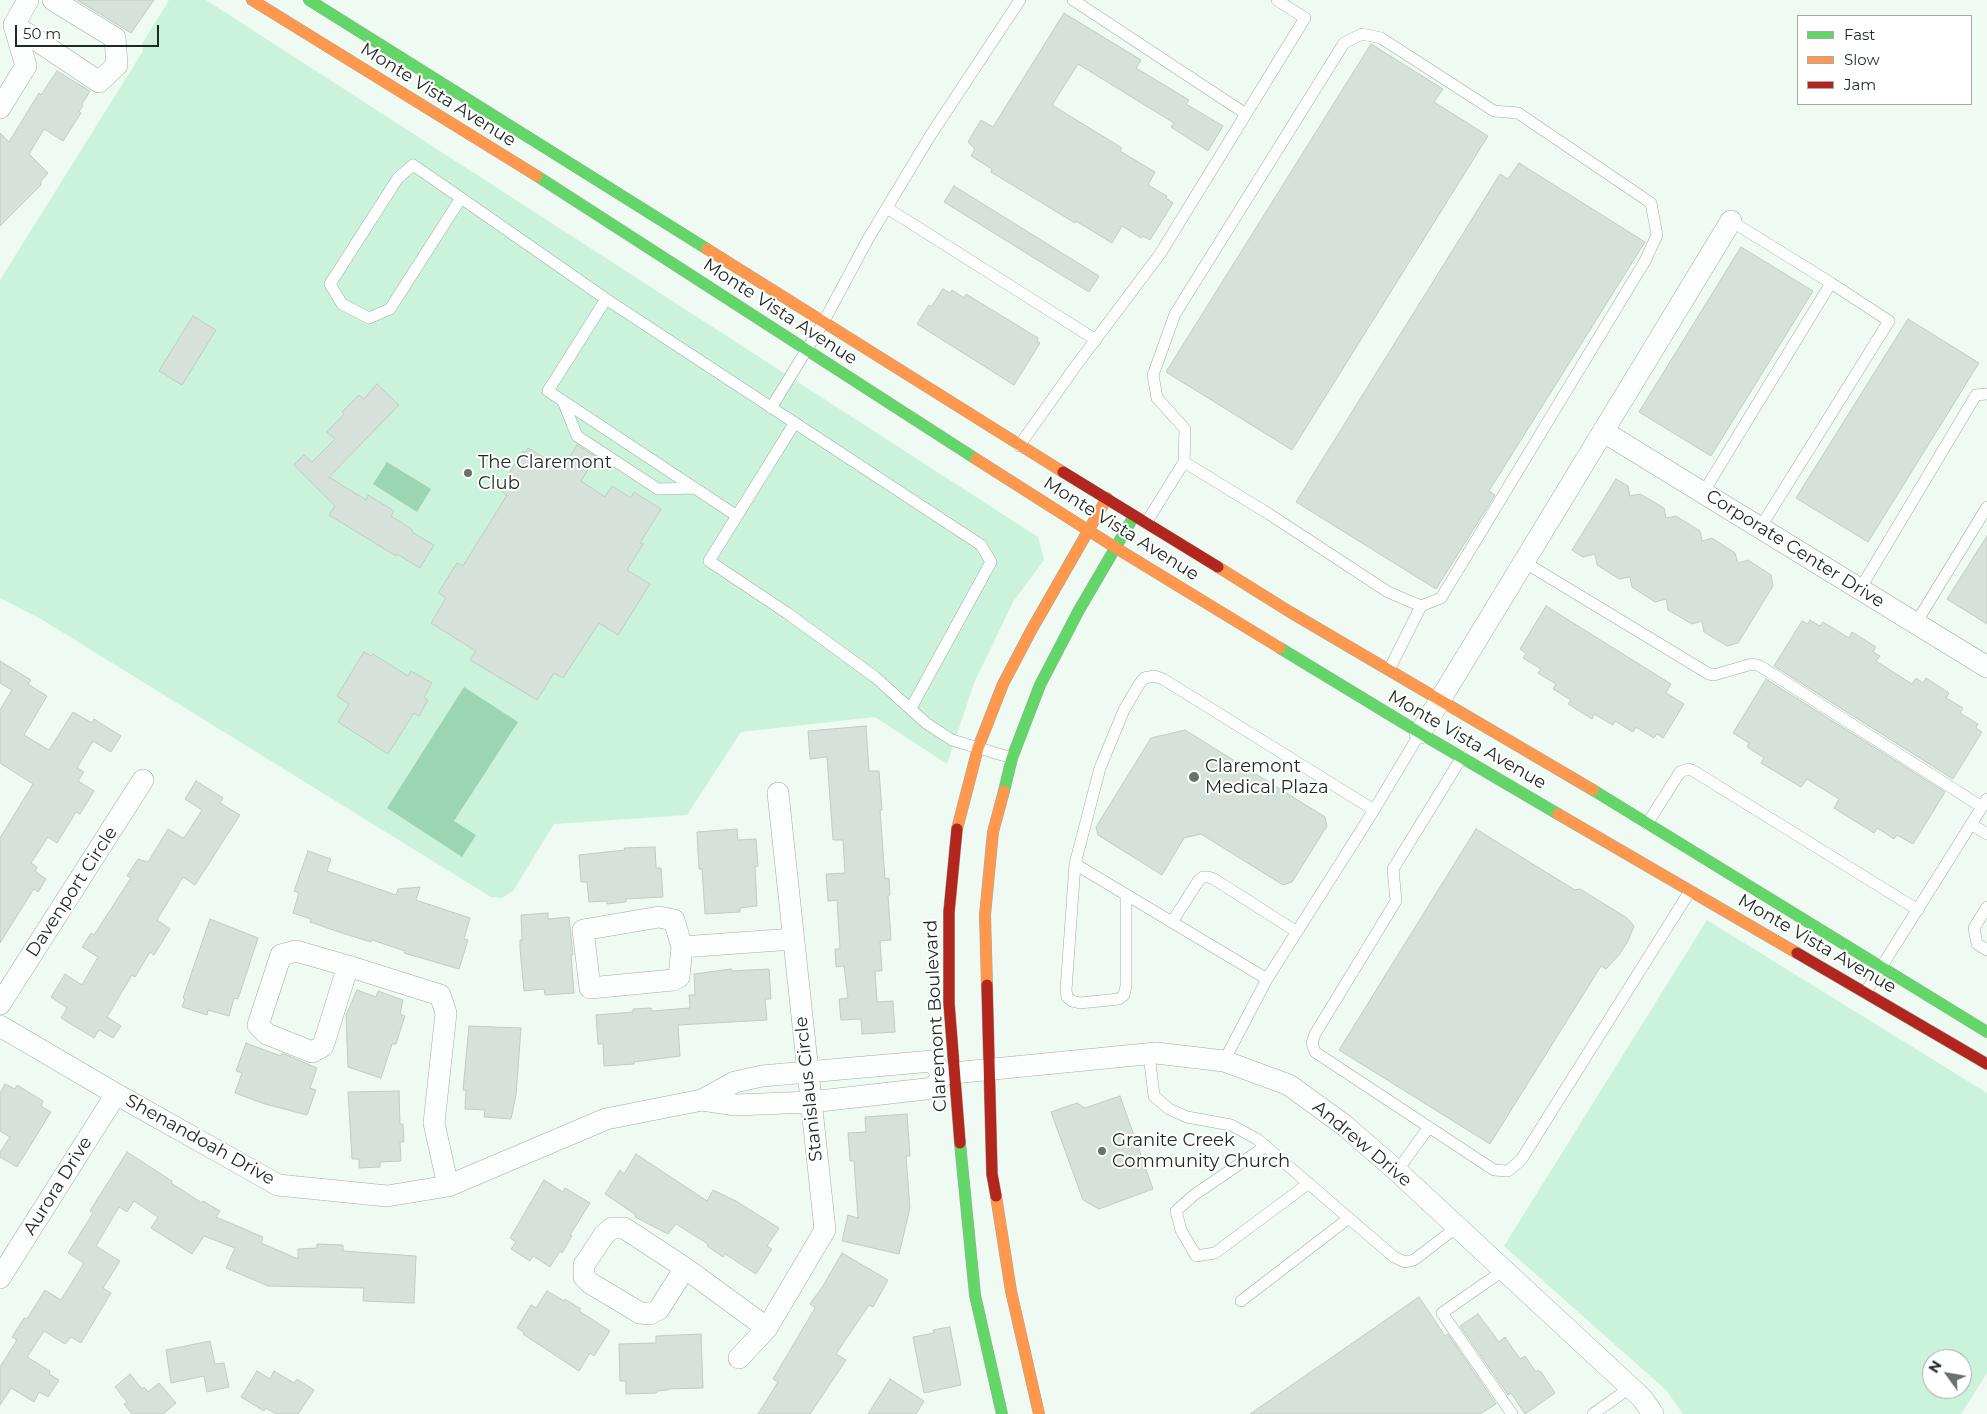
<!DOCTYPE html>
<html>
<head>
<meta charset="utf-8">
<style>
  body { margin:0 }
  #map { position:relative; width:1987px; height:1414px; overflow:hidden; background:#eefaf2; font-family:Montserrat,sans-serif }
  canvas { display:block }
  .legend { position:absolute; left:1797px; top:15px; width:175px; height:90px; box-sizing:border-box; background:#fff; border:1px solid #a5a9a7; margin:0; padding:6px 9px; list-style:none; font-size:15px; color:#1d2922 }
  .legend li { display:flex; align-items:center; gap:10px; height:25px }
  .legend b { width:25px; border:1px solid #a5a9a7 }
  .north { position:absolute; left:1922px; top:1349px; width:50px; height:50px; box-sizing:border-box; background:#fff; border:1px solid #a5a9a7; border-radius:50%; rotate:302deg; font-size:14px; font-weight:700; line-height:20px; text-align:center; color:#1d2922 }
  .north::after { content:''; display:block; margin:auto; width:18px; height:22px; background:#66726b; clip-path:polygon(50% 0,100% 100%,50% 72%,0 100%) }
  .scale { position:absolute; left:15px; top:25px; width:144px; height:22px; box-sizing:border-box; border:2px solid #1d2922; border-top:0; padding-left:6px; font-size:15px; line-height:18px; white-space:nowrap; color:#1d2922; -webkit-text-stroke:4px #fff; paint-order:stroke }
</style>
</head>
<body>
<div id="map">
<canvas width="1987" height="1414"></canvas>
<ul class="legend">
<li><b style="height:6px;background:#63d668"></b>Fast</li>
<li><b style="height:6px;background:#ff974d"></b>Slow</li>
<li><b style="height:6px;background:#b3261e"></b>Jam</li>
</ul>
<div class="north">N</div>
<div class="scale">50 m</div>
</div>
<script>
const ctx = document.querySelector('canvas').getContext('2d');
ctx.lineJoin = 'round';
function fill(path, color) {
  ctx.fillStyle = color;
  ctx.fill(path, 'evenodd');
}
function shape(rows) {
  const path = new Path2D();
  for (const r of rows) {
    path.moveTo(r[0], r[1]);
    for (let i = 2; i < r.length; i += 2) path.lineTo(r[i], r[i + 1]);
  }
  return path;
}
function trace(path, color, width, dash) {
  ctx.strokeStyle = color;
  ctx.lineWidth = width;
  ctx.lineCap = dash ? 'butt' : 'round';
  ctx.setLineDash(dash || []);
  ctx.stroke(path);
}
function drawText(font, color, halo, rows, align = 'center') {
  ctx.font = font + ' Montserrat,sans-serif';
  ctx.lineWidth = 4;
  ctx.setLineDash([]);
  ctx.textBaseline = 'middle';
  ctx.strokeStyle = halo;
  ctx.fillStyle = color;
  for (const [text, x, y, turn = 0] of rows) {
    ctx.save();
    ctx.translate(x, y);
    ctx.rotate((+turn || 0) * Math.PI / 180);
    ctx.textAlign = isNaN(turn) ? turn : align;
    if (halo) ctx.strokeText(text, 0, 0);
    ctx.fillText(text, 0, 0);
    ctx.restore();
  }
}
const green = shape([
  [169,0,206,0,1038,537,1044,560,1013,602,974,683,947,764,875,717,741,732,687,815,554,824,513,891,502,898,491,897,41,619,0,598,0,280,143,51,142,44],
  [1707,920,1987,1093,1987,1373,1961,1414,1683,1414,1666,1390,1504,1246],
  [1932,1359,1962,1359,1962,1389,1932,1389]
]);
const water = shape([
  [387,462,431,489,417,512,373,484],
  [464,687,518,722,454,821,476,835,462,857,387,808]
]);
const building = shape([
  [77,0,154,0,131,33,77,0],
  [1064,13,1141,60,1136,68,1189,100,1186,104,1223,126,1208,151,1171,127,1174,123,1078,64,1052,105,1122,148,1120,151,1155,172,1148,185,1167,196,1166,198,1173,203,1150,240,1143,236,1141,238,1122,226,1112,243,1076,221,1075,223,991,172,992,169,971,156,975,149,968,142,981,120,993,127,1064,13],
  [1371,44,1443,89,1434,102,1488,136,1292,450,1166,372,1371,44],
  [57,71,90,91,82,104,83,105,79,112,81,113,63,141,44,129,29,154,48,173,41,181,41,185,0,226,0,133,9,142,39,93,41,95,57,71],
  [1519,163,1645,242,1489,491,1495,495,1436,589,1296,502,1500,174,1508,179,1519,163],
  [954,186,1099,276,1089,292,944,202,954,186],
  [1741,247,1813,291,1711,456,1639,412,1741,247],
  [943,289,950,293,952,290,964,298,966,294,1038,338,1037,341,1040,343,1014,385,917,324,929,305,931,307,943,289],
  [193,316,216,330,182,385,159,371,193,316],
  [1908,319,1979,363,1868,542,1796,498,1908,319],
  [377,384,399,405,329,477,366,500,368,495,394,511,391,516,413,530,412,532,434,545,420,568,397,554,396,556,329,515,335,506,294,465,304,455,312,462,335,439,327,432,344,414,342,412,359,395,364,399,377,384],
  [577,445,596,457,581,481,605,497,612,486,631,498,634,492,661,509,640,543,643,544,627,570,650,584,618,635,599,623,563,678,554,673,537,700,470,660,476,651,431,623,446,598,438,593,457,563,463,566,507,495,501,491,504,487,502,485,523,451,525,453,528,448,562,469,577,445],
  [1616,479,1628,486,1630,496,1640,494,1664,508,1666,518,1676,516,1700,531,1702,541,1712,538,1735,553,1738,563,1748,560,1771,575,1773,586,1738,643,1727,646,1704,632,1702,621,1692,624,1668,610,1666,599,1655,602,1632,587,1630,577,1619,579,1597,565,1595,554,1583,557,1572,550,1616,479],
  [1987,536,1987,624,1947,599,1987,536],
  [1546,606,1671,684,1666,693,1684,704,1663,738,1657,734,1654,738,1636,727,1633,732,1615,721,1613,725,1594,714,1592,719,1568,704,1571,700,1553,689,1556,684,1538,673,1541,669,1523,658,1526,653,1520,649,1546,606],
  [1810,620,1820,626,1823,622,1849,638,1852,632,1876,647,1873,652,1880,656,1876,661,1912,684,1916,678,1923,683,1926,678,1949,693,1946,698,1963,708,1960,713,1978,724,1976,728,1982,732,1953,779,1774,666,1802,621,1808,624,1810,620],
  [364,652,371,656,373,654,408,676,411,671,432,683,424,697,428,700,419,716,414,713,388,754,338,722,349,704,337,696,364,652],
  [0,661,31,680,28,684,47,696,24,735,49,750,73,712,92,723,94,719,121,736,111,752,93,741,77,768,84,772,78,781,94,791,80,814,76,812,57,843,48,837,31,863,37,867,35,871,46,879,38,892,34,889,33,890,0,943,0,838,33,784,0,763,0,710,12,690,0,683,0,661],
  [1766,679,1945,792,1913,844,1897,835,1894,839,1877,828,1874,833,1834,808,1839,799,1807,779,1801,787,1761,763,1764,758,1747,747,1749,743,1733,733,1766,679],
  [866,726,869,771,879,771,882,810,880,810,885,879,889,878,890,895,888,895,891,940,880,941,882,971,875,971,877,1002,893,1001,895,1032,862,1034,861,1019,841,1020,839,999,848,998,844,966,836,967,835,949,840,949,837,900,828,901,826,874,845,873,843,840,833,840,827,757,810,759,808,731,866,726],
  [1185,730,1325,817,1327,826,1292,882,1283,885,1201,834,1184,838,1162,875,1098,835,1096,827,1151,738,1185,730],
  [196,781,223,798,220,803,240,815,195,885,183,877,157,920,170,929,154,955,150,952,135,977,132,975,107,1017,121,1026,113,1038,99,1030,94,1038,61,1018,67,1008,51,997,65,974,82,985,98,957,82,947,91,933,94,935,131,878,127,876,138,859,148,862,168,829,183,838,186,835,202,810,185,799,196,781],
  [737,829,738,840,756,839,758,866,755,867,757,906,740,908,740,912,705,914,702,869,699,869,697,832,737,829],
  [1476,829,1575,890,1580,889,1627,918,1634,926,1628,941,1619,955,1606,969,1601,966,1490,1144,1339,1050,1476,829],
  [655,847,656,868,661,868,663,897,626,899,626,902,607,904,607,901,589,902,587,882,581,882,579,855,625,850,624,848,655,847],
  [308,851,331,859,327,871,396,895,398,889,420,887,416,900,470,918,464,939,468,940,459,969,404,953,405,951,372,940,371,942,339,932,310,922,311,919,293,913,299,893,294,891,308,851],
  [548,913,548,919,569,917,573,955,571,955,574,993,545,995,544,989,524,991,520,949,520,940,522,940,521,915,548,913],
  [210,919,258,938,238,999,234,998,229,1016,208,1010,207,1015,182,1007,185,999,183,998,210,919],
  [731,969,731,971,769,969,771,999,765,999,767,1020,678,1025,680,1056,634,1062,634,1064,604,1066,603,1044,598,1044,596,1015,633,1012,633,1009,651,1008,652,1011,690,1008,689,995,695,995,694,974,731,969],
  [357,990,376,997,378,991,403,1000,400,1014,405,1016,396,1044,392,1044,381,1078,348,1067,346,1015,357,990],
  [469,1026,521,1028,516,1095,511,1119,484,1117,485,1110,465,1109,466,1090,463,1090,469,1026],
  [246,1043,281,1056,282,1053,317,1068,310,1088,316,1090,307,1115,265,1104,235,1093,242,1073,236,1071,246,1043],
  [5,1084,15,1089,17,1085,43,1101,41,1106,51,1112,17,1167,0,1157,0,1152,10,1137,0,1131,0,1093,5,1084],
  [399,1091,400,1124,403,1124,404,1142,400,1142,401,1161,380,1162,380,1167,359,1168,359,1159,352,1159,348,1092,399,1091],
  [1120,1096,1153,1189,1099,1209,1083,1200,1051,1112,1077,1103,1085,1108,1120,1096],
  [907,1114,910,1156,906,1156,910,1208,899,1254,842,1241,848,1215,858,1218,854,1161,850,1161,848,1133,866,1132,865,1117,907,1114],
  [127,1152,172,1181,171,1183,202,1203,203,1201,220,1211,216,1217,263,1237,261,1243,298,1259,298,1249,317,1248,317,1244,343,1245,343,1251,416,1256,414,1303,363,1301,364,1288,268,1286,226,1268,235,1248,204,1236,192,1254,151,1228,158,1217,134,1201,127,1212,119,1207,96,1246,120,1261,103,1288,111,1293,81,1343,71,1337,65,1344,44,1331,27,1357,50,1371,49,1374,59,1380,48,1397,39,1392,34,1402,11,1388,0,1405,0,1367,17,1340,12,1337,24,1318,27,1319,45,1290,61,1300,84,1263,68,1253,93,1213,90,1211,127,1152],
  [636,1154,707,1201,713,1190,736,1201,779,1228,767,1246,772,1249,756,1274,725,1254,723,1257,707,1246,708,1244,676,1224,668,1234,635,1217,636,1215,605,1194,620,1170,624,1174,636,1154],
  [544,1180,563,1192,565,1188,590,1203,570,1235,572,1236,562,1253,560,1251,550,1267,533,1256,530,1261,511,1249,516,1242,510,1238,544,1180],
  [842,1253,888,1280,873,1307,869,1305,836,1354,846,1360,810,1414,758,1414,778,1382,773,1379,815,1308,810,1304,823,1286,842,1253],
  [547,1291,564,1301,565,1299,581,1309,579,1311,610,1331,594,1356,590,1353,579,1371,523,1334,524,1332,517,1328,531,1305,536,1308,547,1291],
  [1419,1297,1445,1336,1448,1334,1496,1404,1480,1414,1250,1414,1419,1297],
  [1478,1314,1499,1342,1505,1337,1520,1359,1525,1356,1536,1372,1538,1370,1542,1373,1555,1393,1525,1414,1511,1393,1508,1395,1460,1326,1478,1314],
  [950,1327,961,1385,924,1393,913,1337,934,1333,933,1330,950,1327],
  [701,1334,703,1388,668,1389,668,1390,657,1391,656,1393,626,1394,626,1381,620,1381,619,1344,656,1343,656,1336,701,1334],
  [210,1341,215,1364,224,1363,229,1387,207,1392,204,1376,171,1383,166,1350,210,1341],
  [257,1371,270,1379,274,1371,294,1383,297,1379,314,1390,298,1414,276,1414,266,1408,264,1411,241,1397,257,1371],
  [130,1374,142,1389,144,1387,148,1392,159,1383,176,1403,163,1414,132,1414,124,1404,127,1402,115,1387,130,1374],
  [890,1379,924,1401,916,1414,868,1414,890,1379]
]);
const lane = shape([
  [1246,114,1305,18,1277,0],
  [461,198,390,309,369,318,342,304,330,284,398,178,413,165,461,198,606,299,981,545,991,562,911,708],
  [887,208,1096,340],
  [1731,221,1831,283],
  [606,299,548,391,737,516],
  [563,401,577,436,658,489,695,488],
  [771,408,823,323,868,239,930,136,1020,0],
  [794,424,709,561,787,613,875,677,926,723,952,740,1012,758],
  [1019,446,1075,367,1160,254,1246,114,1073,0],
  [1703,493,1831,283,1889,321,1760,528],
  [1146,523,1184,462,1185,429,1157,398,1153,375,1175,314,1344,43,1362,34,1381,38,1494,111,1518,113,1651,203,1657,235,1645,261,1441,598,1421,606,1388,592,1269,514,1184,462],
  [1524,562,1709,674,1714,675,1752,664,1760,666,1982,807],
  [1860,589,1976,395,1987,394],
  [1916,623,1987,507],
  [1389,670,1421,606],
  [1462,757,1393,869,1396,901,1315,1034,1312,1043,1315,1052,1494,1170,1508,1171,1521,1160,1690,891],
  [1647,824,1680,772,1688,769,1692,770,1918,910],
  [1971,824,1987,834],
  [1075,864,1066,990,1067,997,1072,1001,1080,1003,1119,999,1124,995,1126,986,1126,894],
  [1987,907,1974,928,1977,944,1987,950],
  [1172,922,1199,880,1203,877,1208,877,1214,879,1297,932],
  [1267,979,1075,864,1100,768,1124,710,1138,686,1144,678,1154,676,1163,679,1374,810],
  [1865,993,1987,799],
  [1149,1054,1154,1096,1169,1109,1187,1117,1231,1125,1257,1139,1394,1257,1405,1262,1414,1260,1457,1227],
  [1224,1061,1267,979,1374,810,1420,733],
  [1266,1146,1194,1195,1176,1211,1181,1230,1196,1256,1215,1253,1309,1183],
  [1397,1171,1429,1127],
  [1504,1270,1442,1313,1512,1414],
  [1241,1301,1349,1218],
  [1593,1414,1631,1387]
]);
const street = shape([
  [14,25,99,82,117,65,115,38,53,0],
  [0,108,26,66,14,25,28,0],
  [1604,432,1987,667],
  [1420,733,1731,221],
  [682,947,679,977,673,980,590,988,583,930,659,917,674,920,682,947,793,939],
  [348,966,323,1046,312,1052,267,1034,258,1025,281,955,296,951,348,966,440,995,446,1013,434,1123,448,1186],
  [0,1004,143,780],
  [0,1026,116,1094,278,1185,387,1196,448,1186,606,1119,702,1100,735,1082,762,1076,932,1061,943,1074],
  [943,1074,1156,1053,1224,1061,1289,1085,1344,1125,1397,1171,1642,1398,1653,1414],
  [702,1100,736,1105,811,1102,934,1088,943,1074],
  [685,1268,659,1309,650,1314,640,1313,590,1283,584,1277,584,1265,604,1235,612,1228,624,1228,685,1268,767,1328],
  [0,1278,116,1094],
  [739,1358,767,1328,825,1230,778,793]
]);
const fast = shape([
  [309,0,707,249],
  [537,176,976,459],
  [1280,648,1420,733,1558,814],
  [1593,790,1987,1032],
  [1004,791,1012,758,1040,685,1079,610,1134,516],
  [960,1143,975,1295,1002,1414]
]);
const slow = shape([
  [252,0,537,176],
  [707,249,1063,472],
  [976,459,1116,548,1280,648],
  [1218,567,1290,612,1593,790],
  [1558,814,1797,953],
  [957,829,978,748,1003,684,1032,629,1107,498],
  [987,985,985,915,993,832,1004,791],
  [996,1196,1011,1291,1039,1414]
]);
const jam = shape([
  [1063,472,1218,567],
  [957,829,949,912,949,1003,960,1143],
  [1797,953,1987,1064],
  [987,985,992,1174,996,1196]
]);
const markers = [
  [468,473,5,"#66726b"],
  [1194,777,6,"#66726b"],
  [1102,1151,5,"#66726b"]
];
const streetNames = [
  ["Monte Vista Avenue",438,95,32],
  ["Monte Vista Avenue",780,312,33],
  ["Monte Vista Avenue",1121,529,32],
  ["Corporate Center Drive",1795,549,32],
  ["Monte Vista Avenue",1467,740,30],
  ["Davenport Circle",72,892,-57],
  ["Monte Vista Avenue",1817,944,30],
  ["Claremont Boulevard",936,1016,-93],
  ["Stanislaus Circle",809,1089,-96],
  ["Shenandoah Drive",200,1140,29],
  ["Andrew Drive",1362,1144,40],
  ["Aurora Drive",58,1186,-58]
];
const poiNames = [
  ["The Claremont",478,463],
  ["Club",478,484],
  ["Claremont",1205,767],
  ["Medical Plaza",1205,788],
  ["Granite Creek",1112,1141],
  ["Community Church",1112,1162]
];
fill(green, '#cbf3db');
fill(water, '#9bd5b4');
fill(building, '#d5e1d9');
trace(building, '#c1ccc5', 1);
trace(lane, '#a1aca5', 12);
trace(street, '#a1aca5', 22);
trace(fast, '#a1aca5', 12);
trace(slow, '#a1aca5', 12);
trace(jam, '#a1aca5', 12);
trace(lane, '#fcfefd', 11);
trace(street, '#fcfefd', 21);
trace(fast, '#63d668', 11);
trace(slow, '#ff974d', 11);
trace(jam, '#b3261e', 11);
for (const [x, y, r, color] of markers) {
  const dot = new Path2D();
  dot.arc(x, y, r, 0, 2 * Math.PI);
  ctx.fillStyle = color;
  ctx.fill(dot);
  trace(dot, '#fff', 2);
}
drawText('18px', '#1d2922', '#fff', streetNames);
drawText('18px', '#1d2922', '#fff', poiNames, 'left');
</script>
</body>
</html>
